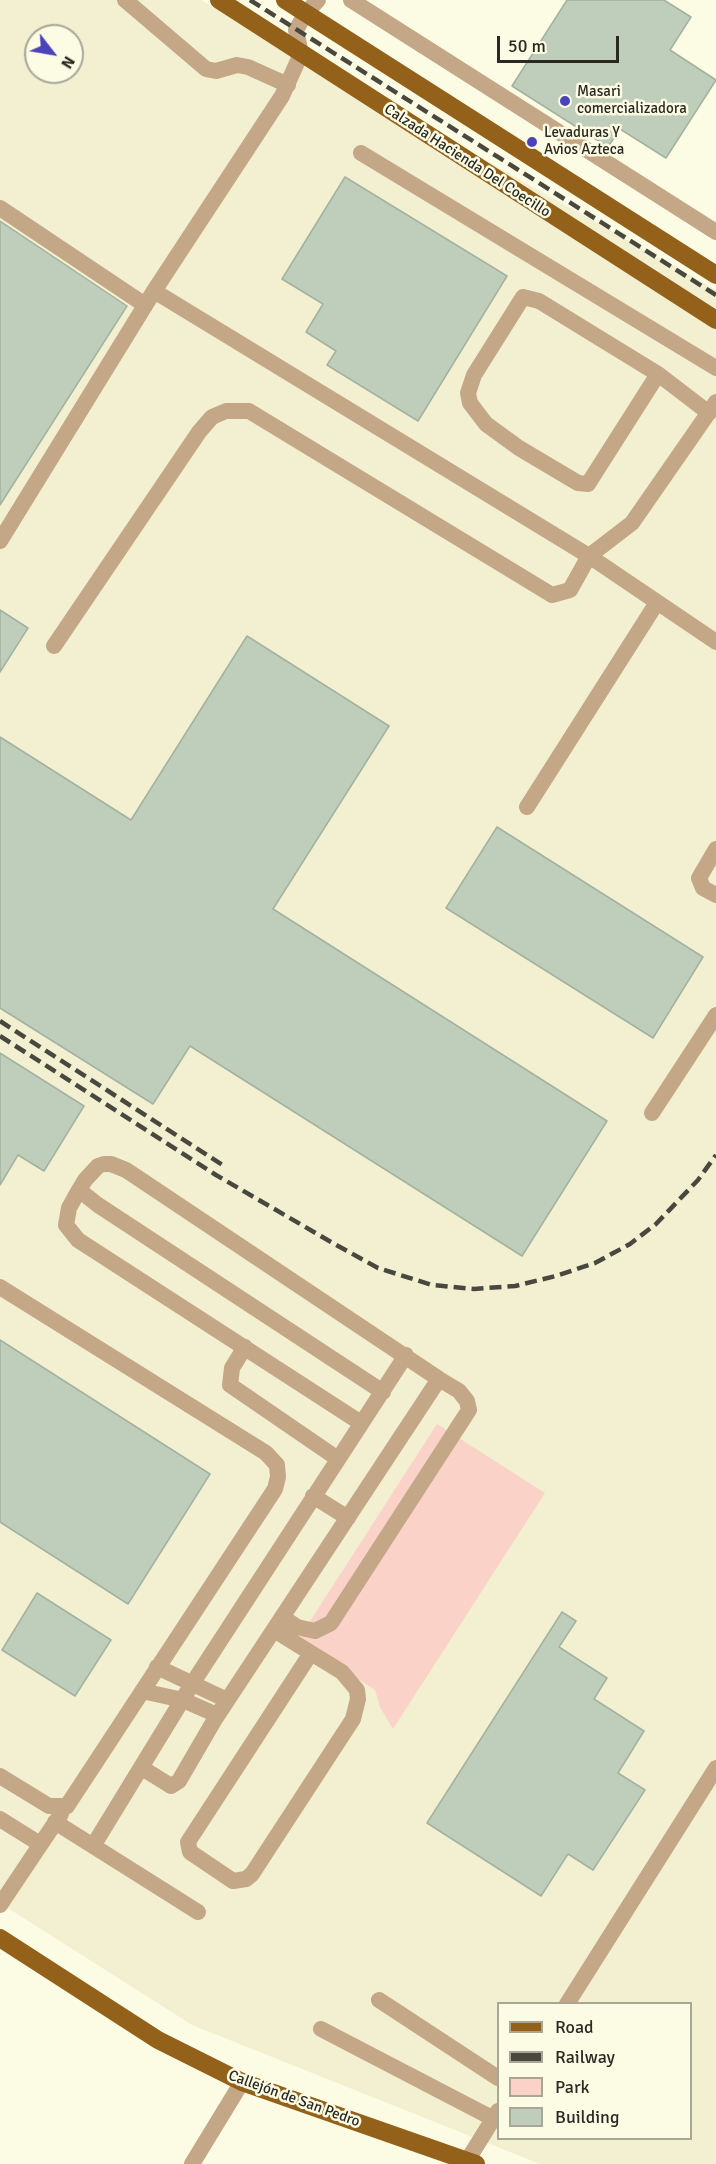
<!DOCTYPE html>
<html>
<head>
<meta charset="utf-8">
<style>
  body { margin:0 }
  #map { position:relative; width:716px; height:2164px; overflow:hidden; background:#fcfbe4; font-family:Signika,sans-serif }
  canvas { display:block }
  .legend { position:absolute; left:497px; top:2002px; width:195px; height:138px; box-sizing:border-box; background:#fcfbe4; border:2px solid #a8a796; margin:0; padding:8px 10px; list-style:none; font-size:18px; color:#2b2a22 }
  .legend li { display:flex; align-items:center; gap:12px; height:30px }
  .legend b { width:30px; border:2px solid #a8a796 }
  .north { position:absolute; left:24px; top:24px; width:60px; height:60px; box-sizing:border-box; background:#fcfbe4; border:2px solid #a8a796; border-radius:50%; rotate:121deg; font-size:16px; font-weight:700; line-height:24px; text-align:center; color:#2b2a22 }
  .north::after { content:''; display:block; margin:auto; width:21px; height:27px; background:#4a43ba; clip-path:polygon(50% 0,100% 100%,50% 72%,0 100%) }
  .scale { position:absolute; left:497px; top:36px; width:122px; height:27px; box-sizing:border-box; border:3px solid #2b2a22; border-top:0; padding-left:8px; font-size:18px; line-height:21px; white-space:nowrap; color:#2b2a22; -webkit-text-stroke:4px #fcfbe4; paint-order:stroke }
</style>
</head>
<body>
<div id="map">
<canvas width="716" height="2164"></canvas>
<ul class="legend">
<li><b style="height:8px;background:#93611a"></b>Road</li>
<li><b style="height:8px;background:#49483e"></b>Railway</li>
<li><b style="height:16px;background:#fbd2c8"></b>Park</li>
<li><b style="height:16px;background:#bfcebb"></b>Building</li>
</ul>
<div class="north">N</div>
<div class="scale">50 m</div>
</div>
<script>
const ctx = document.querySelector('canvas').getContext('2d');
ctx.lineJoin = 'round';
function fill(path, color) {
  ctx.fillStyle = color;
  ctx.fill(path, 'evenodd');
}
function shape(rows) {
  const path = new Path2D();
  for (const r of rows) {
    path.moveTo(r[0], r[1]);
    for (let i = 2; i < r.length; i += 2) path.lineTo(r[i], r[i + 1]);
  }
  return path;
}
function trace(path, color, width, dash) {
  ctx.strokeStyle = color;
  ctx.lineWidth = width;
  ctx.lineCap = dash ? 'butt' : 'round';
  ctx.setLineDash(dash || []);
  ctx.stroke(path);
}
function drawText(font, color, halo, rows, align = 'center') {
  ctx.font = font + ' Signika,sans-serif';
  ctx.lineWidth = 5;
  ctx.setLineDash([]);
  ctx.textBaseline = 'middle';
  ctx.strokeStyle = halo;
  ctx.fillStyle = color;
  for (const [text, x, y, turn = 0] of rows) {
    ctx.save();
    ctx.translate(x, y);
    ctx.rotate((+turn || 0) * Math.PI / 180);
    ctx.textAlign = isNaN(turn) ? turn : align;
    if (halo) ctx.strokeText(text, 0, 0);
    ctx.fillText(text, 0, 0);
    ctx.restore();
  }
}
const built = shape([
  [0,0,201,0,716,290,716,2164,540,2164,192,2025,0,1903],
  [36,36,72,36,72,72,36,72],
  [498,2004,690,2004,690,2138,498,2138]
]);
const green = shape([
  [437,1424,545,1493,393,1729,380,1707,375,1690,298,1640]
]);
const building = shape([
  [567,0,664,0,691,17,670,50,716,80,666,158,620,129,608,147,512,86,567,0],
  [345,177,507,276,418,421,327,365,336,351,306,332,323,304,282,279,345,177],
  [0,221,127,306,0,505,0,221],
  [0,610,28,628,0,672,0,610],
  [247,636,389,726,273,909,607,1121,522,1256,190,1046,153,1104,0,1008,0,737,131,820,247,636],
  [497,827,703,957,653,1038,446,908,497,827],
  [0,1053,84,1106,44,1171,18,1155,0,1185,0,1053],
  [0,1340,210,1474,128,1604,0,1522,0,1340],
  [37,1593,111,1640,75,1696,2,1650,37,1593],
  [562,1612,576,1621,559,1647,607,1678,594,1699,644,1731,618,1773,645,1790,593,1870,568,1854,541,1896,427,1823,562,1612]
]);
const minor = shape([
  [125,0,206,69,216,71,237,65,248,67,288,85],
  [351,0,716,232],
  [361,153,716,368],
  [0,208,145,305],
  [154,291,589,556,716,642],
  [523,297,539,301,658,374,588,484,578,483,519,448,486,424,470,403,468,393,474,375,523,297],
  [658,374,709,413],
  [0,541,154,291,282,96,301,54,296,30,306,13,318,0],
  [54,646,199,432,212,417,226,411,249,411,552,595,570,590,589,556,632,523,716,402],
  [527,807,656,604],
  [716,849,699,878,703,888,716,895],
  [652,1113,716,1015],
  [79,1190,69,1208,66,1225,78,1240,361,1423],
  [0,1287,266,1453,277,1465,278,1477,275,1489,67,1806,49,1806,0,1776],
  [245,1347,232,1368,230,1385,338,1459],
  [313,1496,348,1518],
  [282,1617,297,1627,315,1631,331,1623,469,1410,467,1401,459,1391,439,1379],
  [274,1630,311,1653,342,1672,357,1690,358,1699,353,1719,252,1874,246,1879,233,1881,190,1852,188,1842,311,1653],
  [157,1667,227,1700],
  [142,1691,183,1700,217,1715],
  [142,1768,171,1786,179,1781,215,1719,439,1379,126,1170,111,1164,104,1164,98,1166,85,1180,79,1190,98,1205,383,1392],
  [0,1819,40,1844],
  [55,1822,198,1912],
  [93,1846,192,1684,406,1355],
  [0,1905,61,1814],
  [379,2000,498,2078],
  [567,2004,716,1768],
  [321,2029,494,2119],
  [467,2161,498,2111],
  [192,2164,242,2082]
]);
const major = shape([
  [219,0,716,320],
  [285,0,716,275],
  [0,1938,158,2040,242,2082,476,2164]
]);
const rail = shape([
  [250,0,716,295],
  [0,1021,224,1166],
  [0,1036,216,1175,331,1242,378,1268,432,1285,474,1289,515,1286,556,1276,595,1263,630,1244,656,1224,698,1180,716,1155]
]);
const markers = [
  [565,101,6,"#4a43ba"],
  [532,142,6,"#4a43ba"]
];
const poiNames = [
  ["Masari",577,92],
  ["comercializadora",577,109],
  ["Levaduras Y",544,133],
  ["Avios Azteca",544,150]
];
const streetNames = [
  ["Calzada Hacienda Del Coecillo",467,161,33],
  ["Callejón de San Pedro",294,2099,20]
];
fill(built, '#f2f0d1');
fill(green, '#fbd2c8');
fill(building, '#bfcebb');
trace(building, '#a3b29f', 1.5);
trace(minor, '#c4a787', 16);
trace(major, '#93611a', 18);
trace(rail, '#49483e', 4.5, [12, 6]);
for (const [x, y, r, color] of markers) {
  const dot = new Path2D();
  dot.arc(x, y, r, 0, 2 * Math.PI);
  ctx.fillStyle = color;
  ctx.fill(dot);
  trace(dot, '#fcfbe4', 2);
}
drawText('15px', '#2b2a22', '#fcfbe4', poiNames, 'left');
drawText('15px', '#2b2a22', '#fcfbe4', streetNames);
</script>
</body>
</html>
